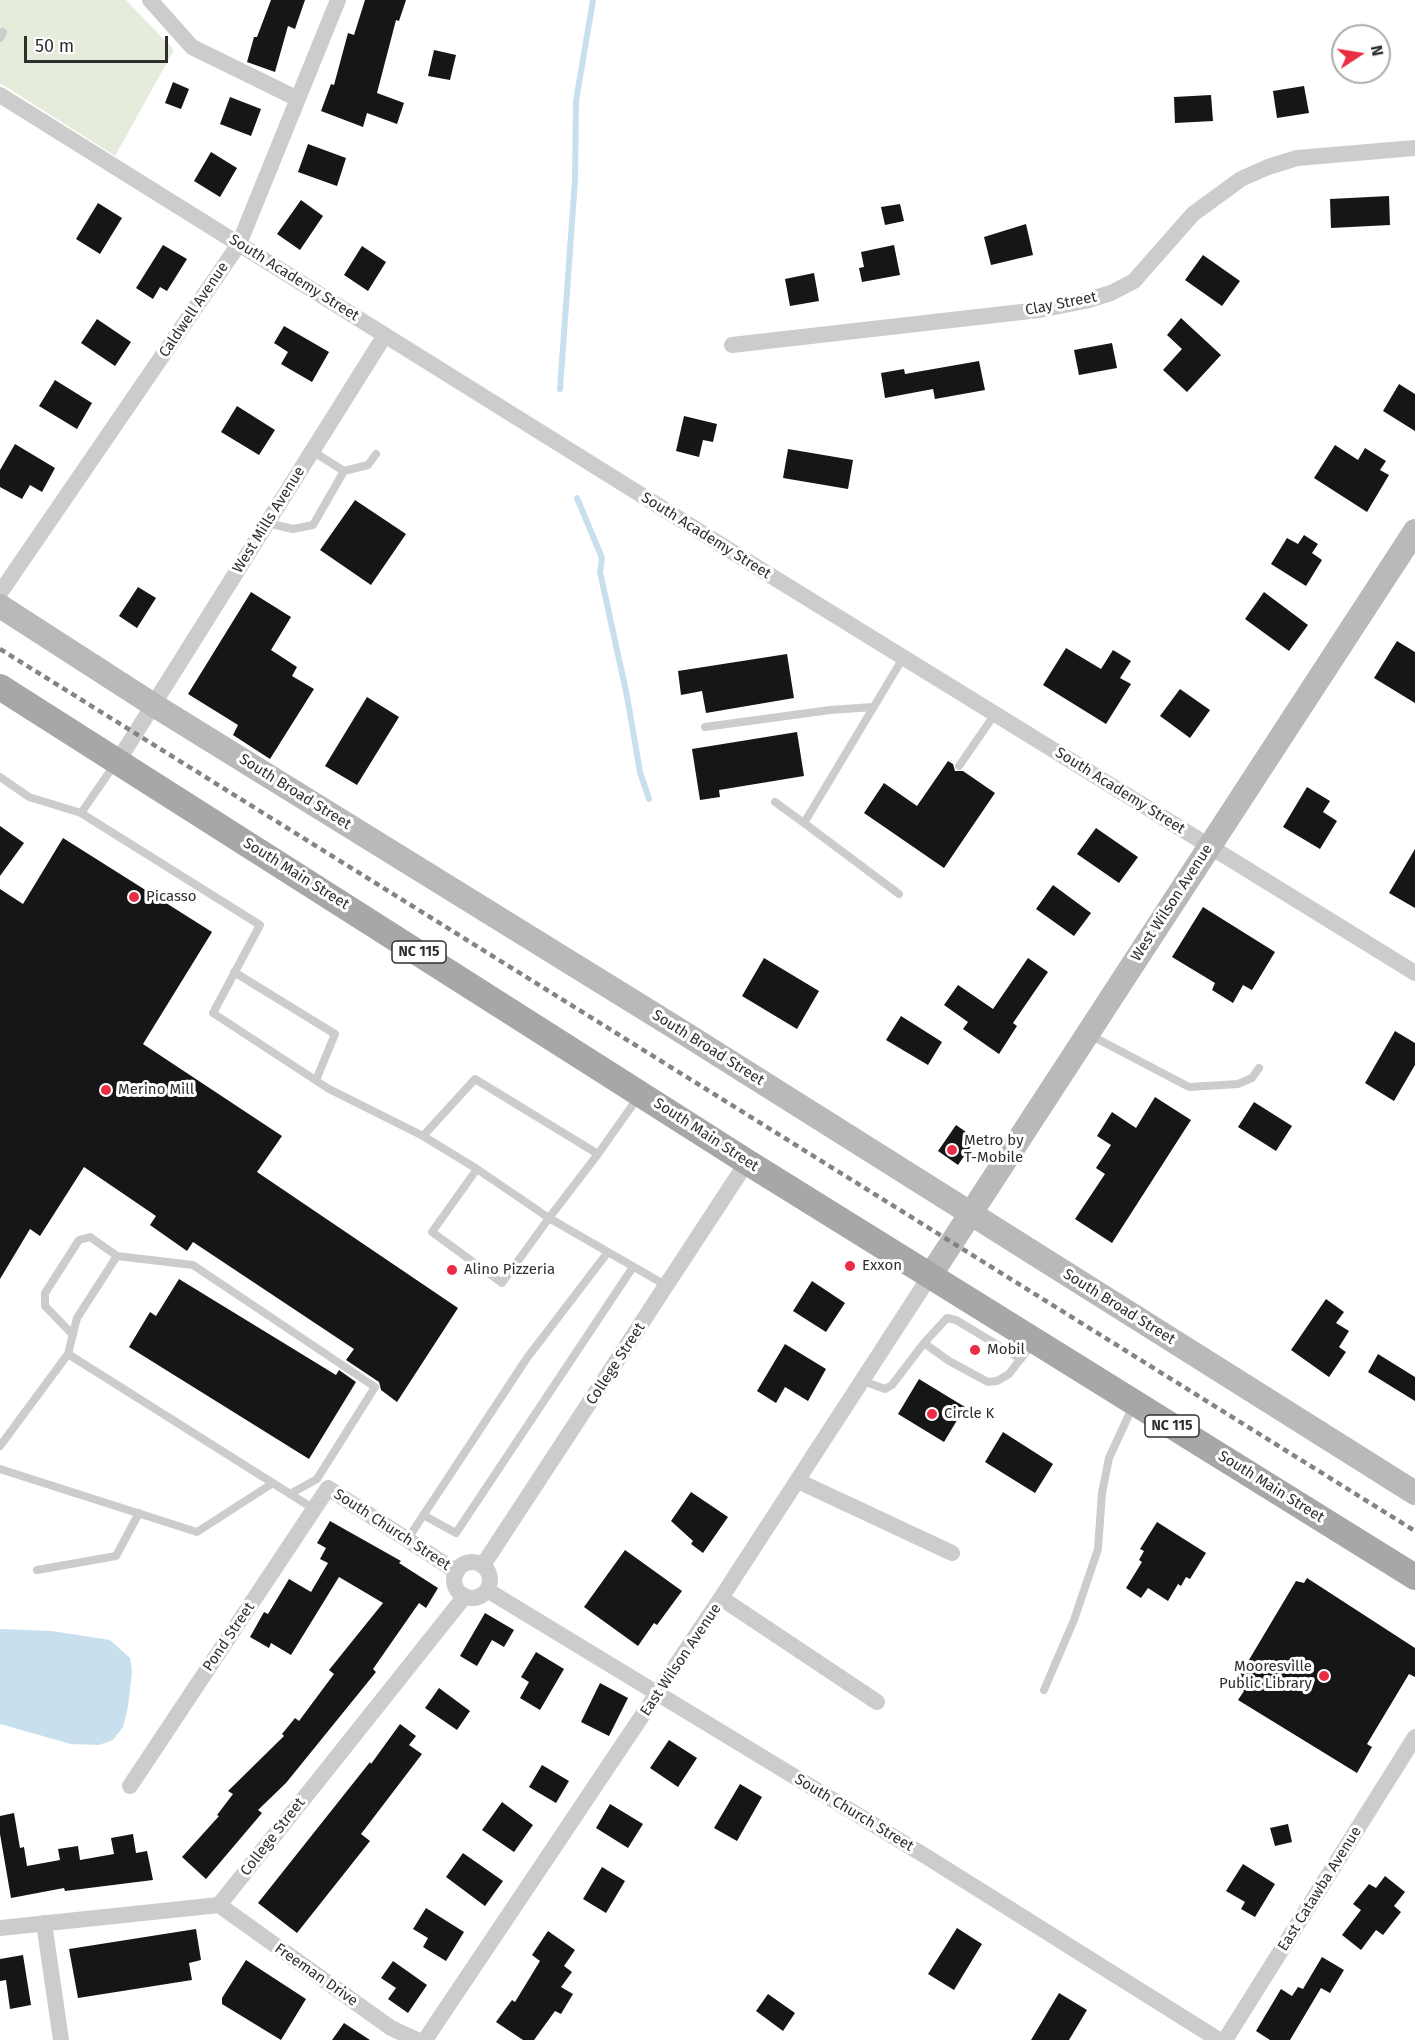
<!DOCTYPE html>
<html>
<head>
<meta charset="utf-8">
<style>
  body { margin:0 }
  #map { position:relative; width:1415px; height:2040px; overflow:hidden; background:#fff; font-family:"Fira Sans",sans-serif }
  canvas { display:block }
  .north { position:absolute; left:1331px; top:24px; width:60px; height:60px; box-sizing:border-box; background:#fff; border:2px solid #acacac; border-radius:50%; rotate:78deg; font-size:16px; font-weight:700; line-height:24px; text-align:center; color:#2f2f2f }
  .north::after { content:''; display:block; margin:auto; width:21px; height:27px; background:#ea2d44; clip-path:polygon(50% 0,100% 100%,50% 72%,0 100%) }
  .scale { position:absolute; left:24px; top:36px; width:144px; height:27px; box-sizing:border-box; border:3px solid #2f2f2f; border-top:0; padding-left:8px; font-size:18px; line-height:21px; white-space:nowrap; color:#2f2f2f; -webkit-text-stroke:4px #fff; paint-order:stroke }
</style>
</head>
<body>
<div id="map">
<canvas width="1415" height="2040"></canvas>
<div class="north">N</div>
<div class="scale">50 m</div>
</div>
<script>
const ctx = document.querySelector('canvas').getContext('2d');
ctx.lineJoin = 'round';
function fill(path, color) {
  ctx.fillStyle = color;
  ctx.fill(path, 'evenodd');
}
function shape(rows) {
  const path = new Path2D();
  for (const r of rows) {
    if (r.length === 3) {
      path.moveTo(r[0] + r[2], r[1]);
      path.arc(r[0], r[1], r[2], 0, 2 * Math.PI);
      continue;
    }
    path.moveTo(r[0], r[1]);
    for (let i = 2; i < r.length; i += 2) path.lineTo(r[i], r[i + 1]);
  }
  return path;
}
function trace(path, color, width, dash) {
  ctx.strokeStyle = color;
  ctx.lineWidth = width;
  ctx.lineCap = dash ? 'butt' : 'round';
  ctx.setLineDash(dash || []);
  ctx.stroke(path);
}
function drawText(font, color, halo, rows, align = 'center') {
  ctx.font = font + ' "Fira Sans",sans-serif';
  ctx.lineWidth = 6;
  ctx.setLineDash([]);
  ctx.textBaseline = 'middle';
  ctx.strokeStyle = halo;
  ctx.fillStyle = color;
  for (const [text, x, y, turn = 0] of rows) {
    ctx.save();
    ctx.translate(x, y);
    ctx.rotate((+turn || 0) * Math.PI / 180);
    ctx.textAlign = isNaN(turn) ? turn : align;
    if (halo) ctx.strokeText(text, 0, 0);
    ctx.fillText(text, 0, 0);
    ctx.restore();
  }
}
const green = shape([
  [0,0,126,0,174,50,115,156,0,83]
]);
const water = shape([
  [0,1629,52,1631,110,1640,130,1658,132,1671,128,1707,123,1727,113,1740,99,1745,71,1744,0,1724]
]);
const stream = shape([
  [560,389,575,180,576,101,593,0],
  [577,498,602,558,600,572,627,696,640,772,649,799]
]);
const building = shape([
  [271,0,305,0,295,29,288,26,275,72,247,62,254,37,257,37],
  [365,0,406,0,399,21,396,20,377,93,404,103,397,124,367,113,363,127,321,111,331,84,334,85,348,33,354,35],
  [434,50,456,55,450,80,428,76],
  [173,82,189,89,181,109,165,103],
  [1304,86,1309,113,1277,118,1273,91],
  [1211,95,1213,121,1175,123,1174,97],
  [230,97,261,109,251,136,220,124],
  [308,144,346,158,337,186,298,172],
  [211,152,237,168,220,197,194,181],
  [1389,196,1390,225,1331,228,1330,199],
  [301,200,323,216,300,250,277,234],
  [98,203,122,218,100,254,76,239],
  [900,204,904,221,885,225,881,207],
  [1026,224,1033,255,991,265,984,237],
  [163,245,187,259,167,291,160,287,153,299,136,288],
  [894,245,900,275,862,282,859,268,864,267,861,252],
  [362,246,386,262,368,291,344,275],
  [1203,255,1240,281,1222,306,1185,280],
  [814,273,819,301,790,306,785,279],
  [1181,318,1221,355,1187,392,1163,370,1182,349,1167,335],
  [97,319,131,342,115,366,81,343],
  [284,326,329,352,312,382,281,364,288,352,274,343],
  [1112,343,1117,368,1079,375,1074,350],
  [979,361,985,390,935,399,933,389,885,398,881,373,904,369,905,374],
  [55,380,92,403,77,429,39,406],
  [1399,384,1415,394,1415,431,1383,411],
  [237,406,275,430,259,455,221,432],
  [684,416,717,424,713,442,703,440,699,457,676,451],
  [15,444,55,468,42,492,30,485,22,499,0,487,0,470],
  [1335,445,1358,460,1365,448,1386,461,1380,470,1389,475,1367,512,1314,478],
  [788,449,853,460,848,489,783,478],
  [355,500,406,534,371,585,320,550],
  [1304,535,1318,544,1312,553,1322,560,1306,586,1271,564,1287,538,1298,544],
  [138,587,156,598,137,628,119,616],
  [251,592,291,617,271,650,297,667,292,676,314,689,270,759,233,735,238,725,188,694],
  [1264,592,1308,625,1289,651,1245,619],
  [1397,641,1415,652,1415,703,1374,678],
  [1066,648,1101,669,1113,650,1131,661,1120,678,1131,684,1106,724,1043,685],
  [787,654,794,698,706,713,702,691,681,695,678,671],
  [1180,689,1210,710,1190,738,1160,716],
  [367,697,399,717,357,785,325,766],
  [797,732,804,776,719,790,720,797,700,800,692,749],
  [948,761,953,764,955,771,963,771,995,793,944,868,864,813,884,783,917,806],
  [1307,787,1330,801,1323,812,1337,821,1320,849,1283,827],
  [0,826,24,843,0,876],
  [1096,828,1138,857,1119,883,1077,854],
  [63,838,212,932,143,1044,282,1136,257,1172,458,1308,397,1402,381,1390,379,1382,346,1360,354,1349,193,1242,187,1251,150,1225,156,1216,84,1167,40,1236,30,1229,0,1279,0,889,23,904],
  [1415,849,1415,908,1389,893],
  [1053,885,1091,913,1074,936,1036,909],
  [1203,907,1275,952,1252,990,1243,985,1233,1003,1212,990,1215,983,1172,957],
  [764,958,819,991,797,1029,742,996],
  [1028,958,1048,972,1013,1023,1017,1026,999,1054,963,1029,968,1022,944,1005,958,985,993,1009],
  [901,1016,942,1042,928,1065,886,1040],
  [1395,1031,1415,1043,1415,1065,1394,1101,1365,1083],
  [1155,1097,1191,1120,1112,1243,1075,1219,1105,1174,1096,1168,1111,1145,1097,1136,1112,1112,1136,1128],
  [1254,1102,1292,1126,1276,1151,1238,1127],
  [956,1125,976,1139,958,1165,938,1151],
  [179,1279,336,1375,339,1370,356,1382,309,1459,129,1347,150,1312,156,1316],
  [812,1281,845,1303,826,1332,793,1311],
  [1326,1299,1344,1312,1336,1323,1349,1331,1339,1347,1346,1352,1329,1377,1291,1350],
  [785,1344,826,1369,808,1401,785,1387,776,1403,757,1391],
  [1378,1354,1415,1377,1415,1401,1368,1372],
  [919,1379,965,1407,944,1442,898,1414],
  [1003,1432,1053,1464,1035,1493,985,1462],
  [691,1492,728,1517,703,1553,691,1544,693,1541,671,1521],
  [330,1521,401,1561,399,1563,438,1588,426,1608,419,1603,373,1669,376,1672,286,1783,258,1810,262,1813,206,1879,182,1857,219,1816,217,1815,233,1794,228,1791,284,1736,282,1734,295,1718,299,1721,334,1674,329,1670,383,1603,339,1577,291,1655,271,1643,269,1648,250,1637,264,1612,268,1614,289,1579,311,1592,328,1563,320,1559,326,1548,317,1543],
  [1157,1522,1206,1553,1190,1579,1186,1577,1181,1586,1178,1584,1168,1601,1148,1588,1141,1598,1126,1588,1142,1562,1139,1560,1144,1551,1140,1549],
  [625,1550,682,1591,657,1625,654,1623,638,1646,584,1607],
  [1307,1578,1415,1648,1415,1677,1409,1674,1367,1744,1372,1747,1357,1773,1238,1700,1244,1691,1234,1685,1296,1581,1304,1583],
  [485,1613,514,1630,504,1647,492,1640,477,1666,460,1656],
  [536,1652,564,1669,540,1710,520,1698,529,1682,521,1677],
  [600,1683,628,1698,609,1736,581,1722],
  [439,1688,470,1711,457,1730,425,1708],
  [400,1724,416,1736,409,1745,422,1754,361,1834,370,1841,297,1933,258,1903,370,1762,371,1764],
  [669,1740,697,1758,678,1787,650,1768],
  [542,1765,569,1781,556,1803,529,1787],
  [740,1784,762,1797,737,1841,714,1828],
  [502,1802,533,1825,514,1852,482,1830],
  [610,1804,643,1824,628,1848,596,1828],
  [14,1813,20,1848,24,1847,27,1866,60,1860,58,1849,78,1846,80,1860,114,1854,111,1838,133,1834,136,1853,147,1851,153,1880,65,1891,64,1888,11,1898,0,1834,0,1816],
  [1288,1824,1292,1842,1275,1846,1270,1828],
  [463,1853,503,1881,485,1906,446,1877],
  [1243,1864,1275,1884,1255,1917,1241,1909,1245,1902,1226,1891],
  [602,1867,625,1881,606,1913,583,1899],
  [1385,1876,1405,1892,1394,1906,1401,1912,1383,1935,1376,1930,1361,1950,1342,1935,1361,1910,1353,1904,1369,1884,1376,1888],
  [426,1908,464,1932,446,1961,423,1947,428,1938,413,1929],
  [957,1928,982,1944,954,1990,928,1974],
  [196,1929,201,1960,189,1963,192,1980,78,1998,69,1949],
  [548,1931,575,1950,564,1966,572,1972,561,1987,573,1994,561,2014,555,2011,534,2040,523,2040,496,2022,512,2000,515,2002,540,1961,532,1955],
  [23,1955,31,2005,10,2009,6,1980,0,1981,0,1959],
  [1322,1957,1344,1970,1330,1993,1321,1988,1290,2040,1270,2040,1256,2031,1281,1989,1292,1996,1298,1987,1303,1989],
  [246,1960,306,1999,281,2040,222,2004,222,1998],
  [393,1961,427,1985,408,2013,388,1999,396,1988,381,1978],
  [1059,1993,1087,2010,1069,2040,1031,2040],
  [768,1994,795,2013,783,2031,756,2011],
  [344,2023,370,2040,332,2040]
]);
const lane = shape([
  [0,38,3,32],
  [344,471,368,465,376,454],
  [267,523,293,529,313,525,344,471,312,451],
  [705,727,830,710,873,707],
  [959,766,995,714],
  [0,777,29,797,81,813,260,925,213,1013,329,1089,423,1136,475,1079,598,1154,639,1096],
  [775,802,804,823],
  [81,813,115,764],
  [899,894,804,823,903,658],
  [234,972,335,1034,316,1080],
  [1090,1035,1189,1087,1238,1084,1252,1078,1259,1068],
  [423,1136,477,1169,549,1218,502,1283,432,1232,477,1169],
  [598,1154,549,1218,667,1286],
  [73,1335,45,1306,45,1293,79,1240,90,1237,117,1256],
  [924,1343,947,1318,956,1320,1021,1359],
  [68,1354,77,1318,117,1256,193,1265,375,1387,317,1479,290,1494],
  [863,1381,885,1389,892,1385,924,1343,949,1361,988,1382,997,1381,1009,1374,1032,1344],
  [0,1446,68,1354,314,1509],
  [0,1469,197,1532,273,1483],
  [423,1515,456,1533,633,1267],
  [407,1540,527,1358,608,1252],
  [37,1570,116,1556,139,1513],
  [1044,1690,1074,1620,1098,1549,1102,1493,1109,1458,1133,1406]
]);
const street = shape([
  [150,0,192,47,298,99],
  [0,95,747,561,1415,973],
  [732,345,1039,310,1085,301,1111,293,1134,281,1193,214,1241,179,1268,167,1297,158,1415,148],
  [0,593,239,244,338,0],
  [118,761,385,335],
  [798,1481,952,1553],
  [472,1580,18],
  [483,1565,747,1162],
  [487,1590,927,1857,1219,2040],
  [721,1598,877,1702],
  [130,1786,328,1488,457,1572],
  [219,1905,391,2028,417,2040],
  [44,1923,61,2040],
  [0,1928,219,1905,465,1596],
  [425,2040,721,1598,930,1276],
  [1225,2040,1415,1737]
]);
const secondary = shape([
  [0,606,152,704,676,1028,1415,1493],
  [930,1276,1415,531]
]);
const primary = shape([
  [0,687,747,1162,1415,1577]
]);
const rail = shape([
  [0,649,1415,1531]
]);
const markers = [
  [134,897,6,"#ea2d44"],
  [106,1090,6,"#ea2d44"],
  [952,1150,6,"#ea2d44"],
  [850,1266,6,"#ea2d44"],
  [452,1270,6,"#ea2d44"],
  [975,1350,6,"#ea2d44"],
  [932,1414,6,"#ea2d44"],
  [1324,1676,6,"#ea2d44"]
];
const shields = [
  [419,952,54],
  [1172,1426,54]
];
const shieldNames = [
  ["NC 115",419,952],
  ["NC 115",1172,1426]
];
const streetNames = [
  ["South Academy Street",294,278,32],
  ["Clay Street",1061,304,-11],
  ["Caldwell Avenue",194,310,-56],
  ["West Mills Avenue",269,520,-58],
  ["South Academy Street",706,536,32],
  ["South Academy Street",1120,791,32],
  ["South Broad Street",295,792,32],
  ["South Main Street",296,874,32],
  ["West Wilson Avenue",1172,903,-57],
  ["South Broad Street",708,1048,32],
  ["South Main Street",706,1135,33],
  ["South Broad Street",1119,1307,32],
  ["College Street",616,1364,-57],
  ["South Main Street",1271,1487,32],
  ["South Church Street",392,1530,33],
  ["Pond Street",229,1637,-56],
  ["East Wilson Avenue",681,1660,-56],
  ["South Church Street",854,1813,31],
  ["College Street",273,1837,-52],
  ["East Catawba Avenue",1320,1889,-58],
  ["Freeman Drive",316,1975,35]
];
const poiNames = [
  ["Picasso",146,897],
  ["Merino Mill",118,1090],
  ["Metro by",964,1141],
  ["T-Mobile",964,1158],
  ["Exxon",862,1266],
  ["Alino Pizzeria",464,1270],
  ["Mobil",987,1350],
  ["Circle K",944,1414],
  ["Mooresville",1312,1667,"right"],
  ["Public Library",1312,1684,"right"]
];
fill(green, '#e6ecdc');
fill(water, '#c8e0ed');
trace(stream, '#c8e0ed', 6);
fill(building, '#161616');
trace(lane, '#ccc', 8);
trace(street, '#ccc', 16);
trace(secondary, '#b9b9b9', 24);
trace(primary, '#a7a7a7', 26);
trace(rail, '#848484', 4.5, [6, 4.5]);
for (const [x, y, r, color] of markers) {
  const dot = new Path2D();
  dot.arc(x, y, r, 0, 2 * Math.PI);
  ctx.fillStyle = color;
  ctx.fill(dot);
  trace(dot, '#fff', 2);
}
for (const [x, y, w] of shields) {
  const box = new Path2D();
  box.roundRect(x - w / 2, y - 11, w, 22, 4.5);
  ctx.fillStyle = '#fff';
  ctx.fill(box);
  trace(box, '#2f2f2f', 1.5);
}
drawText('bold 14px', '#2f2f2f', null, shieldNames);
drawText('15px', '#2f2f2f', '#fff', streetNames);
drawText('15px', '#2f2f2f', '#fff', poiNames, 'left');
</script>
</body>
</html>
